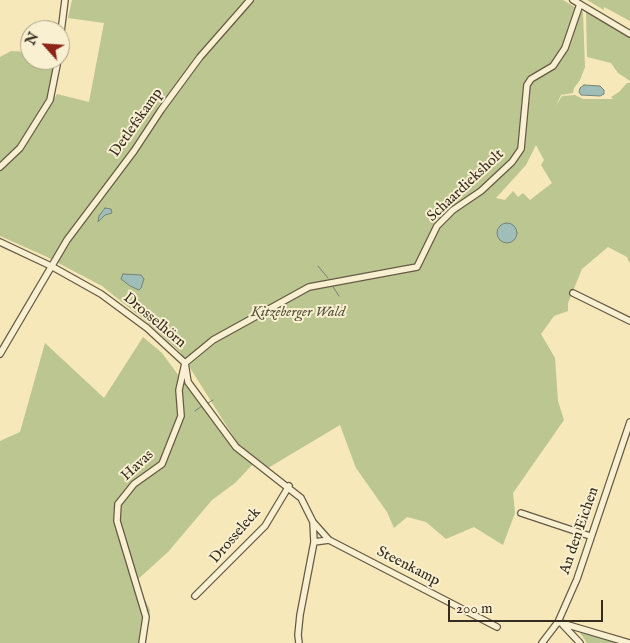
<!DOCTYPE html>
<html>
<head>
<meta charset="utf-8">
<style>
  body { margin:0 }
  #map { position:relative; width:630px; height:643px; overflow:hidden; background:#f6e8b9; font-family:"IM FELL English",serif }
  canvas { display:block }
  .north { position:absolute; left:20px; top:20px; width:50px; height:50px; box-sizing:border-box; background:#f9f0d2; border:1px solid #aba18a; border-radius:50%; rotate:296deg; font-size:14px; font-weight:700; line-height:20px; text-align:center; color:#362b1f }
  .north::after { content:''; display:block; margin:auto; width:18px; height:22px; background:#8f2418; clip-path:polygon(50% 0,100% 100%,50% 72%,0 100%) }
  .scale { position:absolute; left:448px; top:600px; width:155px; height:22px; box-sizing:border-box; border:2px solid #362b1f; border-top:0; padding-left:6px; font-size:15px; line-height:18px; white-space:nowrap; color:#362b1f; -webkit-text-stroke:4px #f9f0d2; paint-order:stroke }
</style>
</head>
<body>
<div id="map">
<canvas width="630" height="643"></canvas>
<div class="north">N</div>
<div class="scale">200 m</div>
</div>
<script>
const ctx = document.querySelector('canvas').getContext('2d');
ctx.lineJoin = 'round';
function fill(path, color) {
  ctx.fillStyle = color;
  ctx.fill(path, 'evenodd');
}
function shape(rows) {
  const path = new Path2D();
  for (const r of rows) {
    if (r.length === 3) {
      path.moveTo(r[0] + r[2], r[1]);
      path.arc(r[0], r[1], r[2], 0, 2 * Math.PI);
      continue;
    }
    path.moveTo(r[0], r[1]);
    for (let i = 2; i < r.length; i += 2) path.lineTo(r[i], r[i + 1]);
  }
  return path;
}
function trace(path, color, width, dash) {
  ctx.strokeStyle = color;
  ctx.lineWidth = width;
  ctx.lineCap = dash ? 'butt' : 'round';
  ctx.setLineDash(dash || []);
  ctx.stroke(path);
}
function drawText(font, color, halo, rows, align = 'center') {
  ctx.font = font + ' "IM FELL English",serif';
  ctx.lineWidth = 4;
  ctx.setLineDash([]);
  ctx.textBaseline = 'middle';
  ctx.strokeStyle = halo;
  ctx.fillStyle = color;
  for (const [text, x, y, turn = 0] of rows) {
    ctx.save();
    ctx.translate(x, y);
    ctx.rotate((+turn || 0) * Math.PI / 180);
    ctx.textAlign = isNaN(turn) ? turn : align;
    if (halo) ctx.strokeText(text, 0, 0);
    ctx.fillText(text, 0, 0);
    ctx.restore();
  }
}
const green = shape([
  [72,0,563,0,583,12,585,67,580,80,574,88,573,93,561,95,556,106,562,96,575,95,583,99,613,99,611,97,619,92,627,83,630,83,630,264,627,257,608,247,582,269,568,303,568,311,554,316,541,334,555,358,558,401,564,420,513,493,515,513,503,545,474,527,446,539,426,522,407,517,394,528,387,512,356,468,340,425,268,468,238,444,180,352,148,323,102,286,45,256,0,236,0,57,11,51,30,52,30,60,54,60,51,104,57,94,89,102,104,23,68,18],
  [536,145,544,160,541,165,552,183,530,200,523,193,518,197,513,191,505,200,496,198,526,165],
  [587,0,630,0,630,21,604,7,604,10],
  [586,12,630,38,630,81,618,73,611,63,587,57],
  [143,337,162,353,232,448,253,464,235,483,212,500,168,552,136,581,150,610,146,643,0,643,0,441,20,432,45,343,104,398],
  [578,630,622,643,587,643]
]);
const water = shape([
  [584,85,600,86,604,90,604,94,600,96,581,95,579,92,580,88,584,85],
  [105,208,111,209,112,213,105,215,98,222,99,216,105,208],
  [507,233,10],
  [123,274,141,275,144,279,141,288,139,290,130,286,121,279,123,274]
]);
const stream = shape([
  [318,266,328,278],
  [333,287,339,296],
  [208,403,213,400],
  [195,411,202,406]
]);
const minor = shape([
  [573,0,630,34],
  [60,40,65,0],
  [0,167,20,148,50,100,58,60],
  [0,242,51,266,101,294,147,328,185,363,188,382,236,447,301,498,313,522,314,542,300,615,298,635,299,643],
  [573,293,630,321],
  [0,354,67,240,134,151,161,110,200,57,250,0],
  [521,513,590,536],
  [313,522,329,540,497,627],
  [314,542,329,540],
  [195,596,265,526,289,486],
  [558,622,629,643],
  [563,625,580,643],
  [142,643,146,617,117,521,118,504,134,484,162,464,181,416,179,390,185,363,213,340,309,287,417,267,437,226,453,210,481,191,512,162,521,149,527,85,531,79,553,66,565,48,580,4],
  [542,643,558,622,577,579,630,422]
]);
const streetNames = [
  ["Detlefskamp",137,123,-55],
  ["Schaardieksholt",466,186,-43],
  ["Drosselhörn",154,321,40],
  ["Havas",138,466,-43],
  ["An den Eichen",580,531,-71],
  ["Drosseleck",236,536,-49],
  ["Steenkamp",408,567,27]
];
const parkNames = [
  ["Kitzeberger Wald",298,313]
];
fill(green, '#bbc690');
fill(water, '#a0beb8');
trace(water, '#76837b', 1);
trace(stream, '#76837b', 1);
trace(minor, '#665a46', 8);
trace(minor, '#f9f0d2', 5.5);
drawText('15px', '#362b1f', '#f9f0d2', streetNames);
drawText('italic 15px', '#57523b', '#f9f0d2', parkNames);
</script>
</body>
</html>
